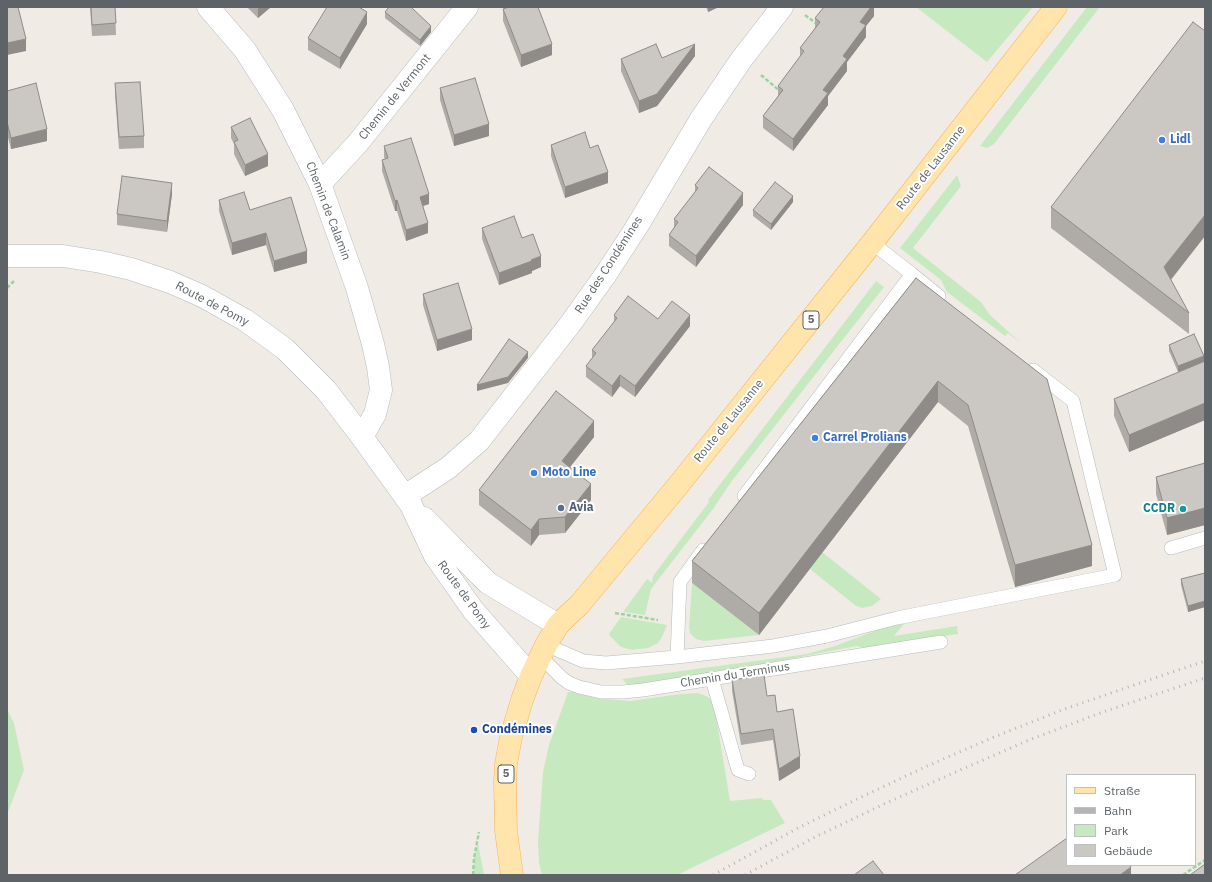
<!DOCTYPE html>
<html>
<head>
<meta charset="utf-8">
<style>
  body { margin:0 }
  #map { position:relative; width:1212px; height:882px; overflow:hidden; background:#f0ece5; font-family:"IBM Plex Sans",sans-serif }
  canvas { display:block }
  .frame { position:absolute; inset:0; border:8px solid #5d6367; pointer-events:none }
  .legend { position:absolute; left:1066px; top:774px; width:130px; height:92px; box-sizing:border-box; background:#fff; border:1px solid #bec1c2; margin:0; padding:5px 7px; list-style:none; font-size:12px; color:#5d6367 }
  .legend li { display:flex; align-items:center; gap:8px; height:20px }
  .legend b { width:20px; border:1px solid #bec1c2 }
</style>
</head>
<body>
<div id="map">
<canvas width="1212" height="882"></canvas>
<div class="frame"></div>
<ul class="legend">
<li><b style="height:5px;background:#ffe4ab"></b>Straße</li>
<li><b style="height:5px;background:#b4b5b6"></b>Bahn</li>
<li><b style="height:11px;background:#c7e9c0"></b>Park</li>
<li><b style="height:11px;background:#cbc7c2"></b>Gebäude</li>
</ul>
</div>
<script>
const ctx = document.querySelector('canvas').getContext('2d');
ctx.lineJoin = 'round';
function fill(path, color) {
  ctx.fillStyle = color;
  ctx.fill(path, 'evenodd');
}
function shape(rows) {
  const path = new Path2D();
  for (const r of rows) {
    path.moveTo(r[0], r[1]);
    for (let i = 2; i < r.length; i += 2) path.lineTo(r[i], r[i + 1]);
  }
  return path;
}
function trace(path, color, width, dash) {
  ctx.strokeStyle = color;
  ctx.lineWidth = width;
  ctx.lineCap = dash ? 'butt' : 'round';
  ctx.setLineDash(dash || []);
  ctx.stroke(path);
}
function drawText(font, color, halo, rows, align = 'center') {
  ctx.font = font + ' "IBM Plex Sans",sans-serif';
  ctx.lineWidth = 4;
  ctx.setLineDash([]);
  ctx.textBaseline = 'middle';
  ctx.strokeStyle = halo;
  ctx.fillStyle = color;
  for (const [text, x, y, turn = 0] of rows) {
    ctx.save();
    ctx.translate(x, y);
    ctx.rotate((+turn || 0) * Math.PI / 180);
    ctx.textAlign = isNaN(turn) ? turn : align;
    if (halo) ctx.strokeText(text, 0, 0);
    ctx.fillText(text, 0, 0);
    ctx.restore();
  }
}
const green = shape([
  [916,7,1033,7,987,62],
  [1087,7,1100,7,994,144,987,148,980,146],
  [957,175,961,186,913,248,981,302,990,315,1021,343,1008,333,1005,336,947,292,941,280,900,248],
  [876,281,884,287,731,482,713,509,651,589,645,615,623,612,647,579,652,583,653,576,709,502,708,500],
  [822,552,881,599,872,606,862,608,856,606,810,569],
  [692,583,759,635,704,641,696,639,690,633,689,628],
  [621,617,667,625,662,637,658,643,648,648,632,650,621,647,610,636,609,634],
  [909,618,894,636,957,626,958,634,863,648,857,646,681,680,628,685,622,679,807,654,835,646],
  [568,692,574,692,595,698,630,701,681,694,698,693,706,696,713,701,715,710,730,801,762,798,763,800,771,800,785,823,677,875,542,875,539,863,538,842,543,772,549,745],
  [7,709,14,723,24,770,7,815],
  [478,843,484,875,473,875,474,858]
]);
const path = shape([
  [805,15,817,24],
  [761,75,780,91],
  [7,288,14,281],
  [615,613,658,620],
  [473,875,474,858,479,832],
  [1183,875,1205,860]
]);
const lane = shape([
  [912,274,939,296],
  [744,496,912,274,872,243],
  [1171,548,1205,538],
  [546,645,583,661,606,663,677,657,773,646,827,636,897,618,1115,575,1073,401,1033,370],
  [540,656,562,678,569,683,579,687,601,692,623,692,643,690,941,642],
  [677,657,680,582,703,550],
  [712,679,738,770,749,774]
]);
const street = shape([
  [208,7,245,50,283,110,320,184,357,288,373,344,378,367,381,390,375,414,362,437],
  [320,184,357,144,467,7],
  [405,496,448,468,479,441,571,323,606,274,636,228,701,119,741,60,782,7]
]);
const secondary = shape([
  [7,256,63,256,101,262,131,269,170,282,202,296,245,320,285,349,326,390,362,437,411,505,435,556,473,610,531,676],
  [424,518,464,559,488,583,558,625]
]);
const primary = shape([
  [512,875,506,831,505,782,506,764,511,737,522,700,531,676,546,645,558,625,566,617,579,605,676,488,872,243,1056,7]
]);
const rail = shape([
  [713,875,798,828,853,801,925,767,994,737,1062,710,1134,685,1205,661],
  [745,875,813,838,884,804,958,771,1029,740,1103,712,1205,678]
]);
const wall = shape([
  [90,7,115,7,116,35,92,36],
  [247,7,271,7,258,18],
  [706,7,719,7,708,12],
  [874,7,874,16,866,26,866,37,847,62,847,71,828,96,828,105,793,151,763,128,763,116,778,96,778,86,800,57,800,48,815,28,815,18],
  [503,9,552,55,521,67,503,21],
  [385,12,431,32,420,46,385,18],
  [367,24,340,69,308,50,308,38],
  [1205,31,1205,236,1171,280,1189,313,1189,334,1051,228,1051,207],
  [695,56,657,106,639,113,621,71,621,59],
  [115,83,144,136,144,148,119,149,115,95],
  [440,88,489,136,454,146,440,100],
  [7,91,47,141,11,149,7,134],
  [231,127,268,166,245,176,234,154,234,144,231,138],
  [551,145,590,148,608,183,565,198,551,156],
  [384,146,429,204,423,206,428,233,406,241,397,211,395,211,382,171,382,160,385,159,384,157],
  [695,185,743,205,696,267,669,246,669,235,674,228,674,219,695,192],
  [172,194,167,232,117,225,117,214],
  [219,200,250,210,307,263,274,272,266,245,232,255,219,211],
  [793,202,771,230,753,216,753,210],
  [482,228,522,238,541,267,532,271,532,273,499,285,482,239],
  [916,278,1092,566,1015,587,968,426,938,402,759,635,692,583,692,561],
  [423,294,472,340,437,351,423,305],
  [614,315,658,319,690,326,635,397,620,386,612,397,586,377,586,366,592,358,592,350,614,323],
  [1194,334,1204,356,1204,362,1205,361,1205,420,1129,452,1114,416,1114,399,1199,364,1178,372,1169,351,1169,345],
  [594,437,570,467,591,500,565,533,539,535,531,546,479,505,479,490],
  [1205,463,1205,525,1167,535,1156,494,1156,477],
  [1205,573,1205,607,1188,612,1181,585,1181,579],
  [732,680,767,696,777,712,800,768,779,781,773,740,741,745,732,691]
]);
const shadedWall = shape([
  [258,7,271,7,258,18],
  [708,7,719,7,708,12],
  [871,7,874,7,874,16,866,26,866,37,847,62,847,71,828,96,828,105,793,151,793,139,823,90,843,56,860,22],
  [367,12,367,24,340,69,340,58],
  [431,26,431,32,420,46,420,40],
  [26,39,26,51,7,55,7,43],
  [552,44,552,55,521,67,521,55],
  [695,44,695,56,657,106,639,113,639,101],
  [489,124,489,136,454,146,454,135],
  [47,129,47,141,11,149,11,138],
  [268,154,268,166,245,176,245,165],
  [608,172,608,183,565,198,565,187],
  [172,183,172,194,167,232,167,221],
  [743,193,743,205,696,267,696,256],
  [429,194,429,204,420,207,420,197],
  [793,196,793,202,771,230,771,224],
  [397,200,397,211,395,211,395,201],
  [1205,215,1205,236,1164,288,1164,267],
  [428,223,428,233,406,241,406,230],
  [266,233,266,245,232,255,232,243],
  [307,251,307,263,274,272,274,261],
  [541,256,541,267,532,271,532,273,499,285,499,273],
  [690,315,690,326,635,397,635,386],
  [472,329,472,340,437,351,437,340],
  [528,352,528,358,508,383,477,391,477,385],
  [1204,356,1204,362,1178,372,1178,366],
  [620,375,620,386,612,397,612,386],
  [938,381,938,402,759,635,759,613],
  [1205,403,1205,420,1129,452,1129,435],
  [594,421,594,437,562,477,562,461],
  [591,484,591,500,565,533,565,517],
  [1205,508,1205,525,1167,535,1167,518],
  [539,519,539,535,531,546,531,530],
  [1092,545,1092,566,1015,587,1015,565],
  [1205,601,1205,607,1188,612,1188,606],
  [800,756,800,768,779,781,779,769],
  [1131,867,1131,875,1120,875]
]);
const building = shape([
  [7,7,18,7,26,39,7,43,7,7],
  [91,7,115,7,116,23,92,25,91,7],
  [327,7,359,7,367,12,340,58,308,38,327,7],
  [389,7,411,7,431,26,420,40,385,12,389,7],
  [509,7,538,7,552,44,521,55,503,9,509,7],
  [824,7,871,7,860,22,866,25,843,56,847,59,823,90,828,93,793,139,763,116,783,90,778,86,804,51,800,48,820,22,815,18,824,7],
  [1193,22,1205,31,1205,215,1164,267,1189,313,1051,207,1193,22],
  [656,44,662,58,695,44,657,94,639,101,621,59,656,44],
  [475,78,489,124,454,135,440,88,475,78],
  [140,82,144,136,119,137,115,83,140,82],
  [36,83,47,129,11,138,7,122,7,91,36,83],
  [250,118,268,154,245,165,234,142,238,140,231,127,250,118],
  [585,132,590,148,598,145,608,172,565,187,551,145,585,132],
  [411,138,429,194,420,197,428,223,406,230,397,200,395,201,382,160,388,158,384,146,411,138],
  [709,167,743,193,696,256,669,235,678,222,674,219,698,188,695,185,709,167],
  [122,176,172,183,167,221,117,214,122,176],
  [775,182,793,196,771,224,753,210,775,182],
  [244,192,250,210,291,197,307,251,274,261,266,233,232,243,219,200,244,192],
  [514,216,522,238,533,234,541,256,531,260,532,261,499,273,482,228,514,216],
  [916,278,1047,379,1092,545,1015,565,968,405,938,381,759,613,692,561,916,278],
  [458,283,472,329,437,340,423,294,458,283],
  [628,296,658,319,672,301,690,315,635,386,620,375,612,386,586,366,596,353,592,350,617,318,614,315,628,296],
  [1194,334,1204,356,1178,366,1169,345,1194,334],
  [509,339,528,352,508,377,477,385,509,339],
  [1205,361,1205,403,1129,435,1114,399,1205,361],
  [556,391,594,421,562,461,591,484,565,517,539,519,531,530,479,490,556,391],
  [1205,463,1205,508,1167,518,1156,477,1205,463],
  [1205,573,1205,601,1188,606,1181,579,1205,573],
  [764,675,767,696,775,695,777,712,793,709,800,756,779,769,773,729,741,734,732,680,764,675],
  [1067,838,1067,865,1130,865,1131,867,1120,875,1015,875,1067,838],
  [873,861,884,875,854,875,873,861],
  [1205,864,1205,875,1190,875,1205,864]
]);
const markers = [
  [1162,140,4,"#3f7fe0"],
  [815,438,4,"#3f7fe0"],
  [534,473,4,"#3f7fe0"],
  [561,508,4,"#5c6f8a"],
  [1183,509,4,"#0f9aa8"],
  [474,730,4,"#1a4fb4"]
];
const shields = [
  [811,320,16],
  [506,774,16]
];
const shieldNames = [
  ["5",811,320],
  ["5",506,774]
];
const streetNames = [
  ["Chemin de Vermont",395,97,-51],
  ["Route de Lausanne",931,168,-52],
  ["Chemin de Calamin",328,211,69],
  ["Rue des Condémines",609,265,-57],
  ["Route de Pomy",212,304,28],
  ["Route de Lausanne",729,421,-51],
  ["Route de Pomy",464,595,54],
  ["Chemin du Terminus",735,675,-9]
];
const shopNames = [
  ["Lidl",1170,140],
  ["Carrel Prolians",823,438],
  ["Moto Line",542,473]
];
const serviceNames = [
  ["Avia",569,508]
];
const cultureNames = [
  ["CCDR",1175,509]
];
const transitNames = [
  ["Condémines",482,730]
];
fill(green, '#c7e9c0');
trace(lane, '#b6b9bd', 14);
trace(street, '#b6b9bd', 23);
trace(secondary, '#b4b9be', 23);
trace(primary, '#fab254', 23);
trace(path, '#9dd2a4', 2.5, [4, 2]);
trace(lane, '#fff', 13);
trace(street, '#fff', 22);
trace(secondary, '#fff', 22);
trace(primary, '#ffe4ab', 22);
trace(rail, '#b4b5b6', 3, [1, 5]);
fill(wall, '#afaba7');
fill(shadedWall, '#8e8b88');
fill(building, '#cbc7c2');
trace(building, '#8e8b88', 1);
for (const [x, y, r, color] of markers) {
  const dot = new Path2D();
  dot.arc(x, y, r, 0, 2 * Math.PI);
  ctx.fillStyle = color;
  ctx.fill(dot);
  trace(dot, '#fff', 1.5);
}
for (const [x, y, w] of shields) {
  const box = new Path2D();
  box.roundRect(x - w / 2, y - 9, w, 18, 3);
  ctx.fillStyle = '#fff';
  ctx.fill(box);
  trace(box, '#5d6367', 1);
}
drawText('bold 11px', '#5d6367', null, shieldNames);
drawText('12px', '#5d6367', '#fff', streetNames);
drawText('bold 12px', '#366cbe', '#fff', shopNames, 'left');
drawText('bold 12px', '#4e5e75', '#fff', serviceNames, 'left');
drawText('bold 12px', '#0d838f', '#fff', cultureNames, 'right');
drawText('bold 12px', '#164399', '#fff', transitNames, 'left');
</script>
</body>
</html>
